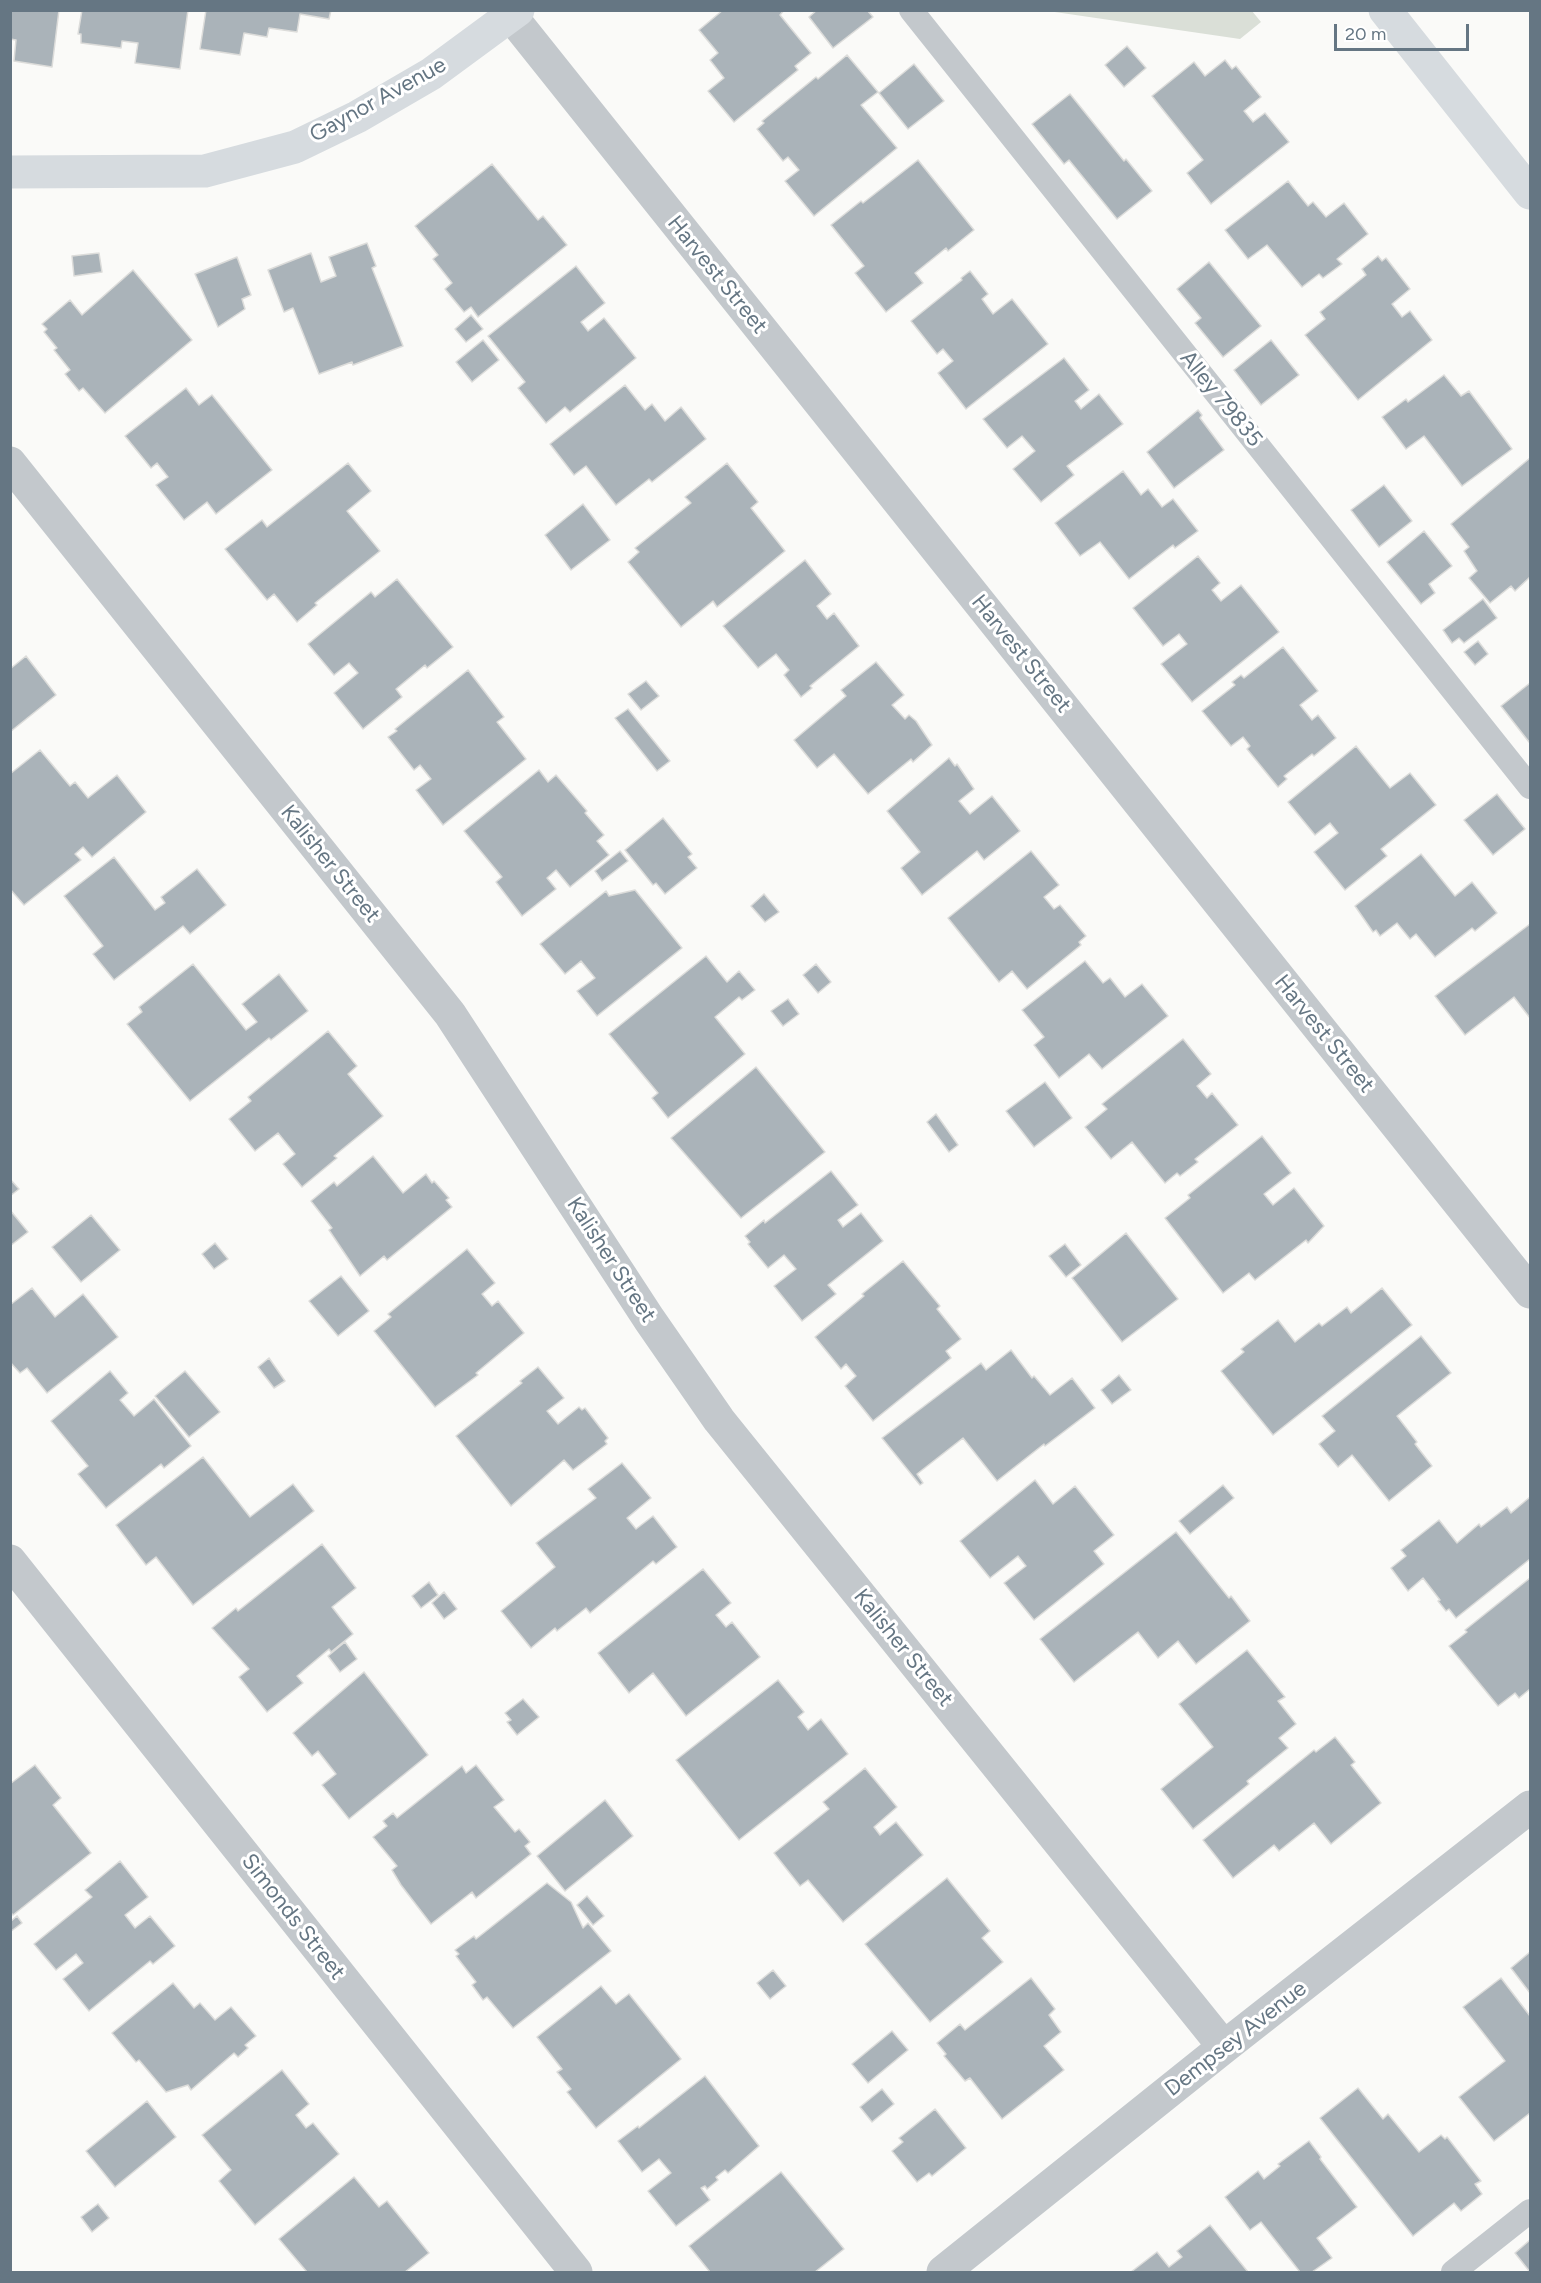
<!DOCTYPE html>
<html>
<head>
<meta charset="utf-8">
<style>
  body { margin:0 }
  #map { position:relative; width:1541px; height:2283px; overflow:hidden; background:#fafaf8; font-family:Figtree,sans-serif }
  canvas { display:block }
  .frame { position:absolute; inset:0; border:12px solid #657683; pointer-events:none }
  .scale { position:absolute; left:1334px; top:24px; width:135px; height:27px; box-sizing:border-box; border:3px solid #657683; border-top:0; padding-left:8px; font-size:18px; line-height:21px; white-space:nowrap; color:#657683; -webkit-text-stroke:4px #fff; paint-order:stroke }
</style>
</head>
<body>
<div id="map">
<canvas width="1541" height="2283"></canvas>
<div class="frame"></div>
<div class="scale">20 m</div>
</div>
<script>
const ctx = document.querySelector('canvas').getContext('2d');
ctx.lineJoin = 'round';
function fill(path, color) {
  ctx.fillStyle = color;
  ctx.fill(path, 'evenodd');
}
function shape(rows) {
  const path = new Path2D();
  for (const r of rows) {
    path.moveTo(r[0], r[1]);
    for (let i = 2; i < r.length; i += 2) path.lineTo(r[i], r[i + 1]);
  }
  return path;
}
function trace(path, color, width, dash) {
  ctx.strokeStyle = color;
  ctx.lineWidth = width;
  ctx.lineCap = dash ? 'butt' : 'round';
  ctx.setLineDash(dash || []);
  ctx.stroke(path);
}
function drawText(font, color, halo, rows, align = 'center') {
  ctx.font = font + ' Figtree,sans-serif';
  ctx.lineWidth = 6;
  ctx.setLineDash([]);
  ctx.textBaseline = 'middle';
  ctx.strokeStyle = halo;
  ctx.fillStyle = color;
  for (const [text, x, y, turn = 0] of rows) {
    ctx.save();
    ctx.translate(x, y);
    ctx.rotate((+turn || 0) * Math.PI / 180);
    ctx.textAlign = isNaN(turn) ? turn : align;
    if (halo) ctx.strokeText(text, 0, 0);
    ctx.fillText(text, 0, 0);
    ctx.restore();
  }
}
const green = shape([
  [1048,11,1252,11,1261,22,1240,39]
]);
const building = shape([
  [10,10,59,10,52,67,14,61,16,40,10,39,10,10],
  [82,10,188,10,180,69,135,63,138,43,122,41,121,48,81,43,81,34,78,34,82,10],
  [206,10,331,10,329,19,300,14,297,32,269,28,267,37,244,33,240,55,200,49,206,10],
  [723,10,784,10,780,15,811,53,795,66,798,70,734,122,708,91,724,78,710,60,718,53,699,30,723,10],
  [817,10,867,10,873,17,833,48,809,17,817,10],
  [1127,46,1146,68,1124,87,1105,65,1127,46],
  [847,55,878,92,861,105,897,148,814,216,785,181,799,170,788,157,783,161,757,129,764,123,762,121,816,77,818,79,847,55],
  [1225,60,1232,69,1236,66,1261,97,1244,111,1253,122,1265,113,1289,142,1211,204,1187,173,1203,160,1152,96,1194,62,1205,76,1225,60],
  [914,64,944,101,908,129,879,93,914,64],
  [1070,94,1124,161,1126,159,1152,191,1117,219,1069,160,1064,164,1032,124,1070,94],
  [918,160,974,230,948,251,946,248,915,273,923,283,886,312,855,273,864,266,831,225,861,201,863,203,918,160],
  [492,164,538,220,543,216,567,245,478,317,471,307,464,312,445,289,452,283,433,259,438,255,415,226,492,164],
  [1288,181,1308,206,1313,202,1326,217,1344,203,1368,234,1337,259,1342,264,1323,278,1319,274,1302,287,1267,245,1248,259,1225,230,1288,181],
  [367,243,376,266,372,268,403,346,353,365,352,362,319,374,293,308,284,312,268,270,311,253,321,282,336,276,329,257,367,243],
  [99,253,102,272,74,276,72,256,99,253],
  [1378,256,1382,261,1386,258,1410,289,1392,304,1402,317,1410,311,1432,340,1358,400,1305,335,1325,319,1320,312,1366,275,1362,269,1378,256],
  [237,257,251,295,242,299,245,309,218,327,195,274,237,257],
  [1209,262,1261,326,1223,357,1195,323,1201,318,1177,289,1209,262],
  [576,266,605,303,581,322,588,331,604,318,636,358,570,412,565,407,546,423,518,388,525,382,488,336,576,266],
  [133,270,192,340,105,413,83,388,79,391,65,374,70,370,54,350,57,348,44,332,47,329,42,324,70,300,82,315,133,270],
  [970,271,988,294,982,299,993,314,1012,299,1048,344,966,409,938,373,953,361,943,349,937,354,911,321,962,280,961,278,970,271],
  [471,315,483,329,466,342,455,329,471,315],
  [483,340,499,360,472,382,456,362,483,340],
  [1271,340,1299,375,1261,405,1234,370,1271,340],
  [1064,358,1089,390,1075,401,1081,409,1099,394,1123,424,1067,466,1074,475,1041,502,1013,469,1035,451,1022,436,1007,448,983,419,1064,358],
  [1444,375,1461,396,1469,391,1512,449,1462,486,1424,436,1406,449,1382,417,1406,399,1408,402,1444,375],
  [625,385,645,410,652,404,665,421,681,407,706,439,652,482,649,479,616,505,586,466,574,475,550,444,625,385],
  [186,388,199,405,212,395,272,470,216,514,207,502,184,520,156,485,168,477,157,463,151,468,125,436,186,388],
  [1198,410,1202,415,1200,418,1224,450,1174,488,1147,452,1198,410],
  [1530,458,1530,577,1515,591,1511,586,1490,603,1469,578,1477,571,1464,551,1469,547,1451,524,1530,458],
  [348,463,371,491,347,511,380,551,315,603,317,605,297,622,274,594,267,600,225,549,262,520,267,527,348,463],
  [727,463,758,502,751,508,785,551,717,607,713,601,681,627,628,562,639,552,635,548,691,503,685,497,727,463],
  [1123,471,1141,495,1148,489,1162,507,1173,499,1198,531,1175,548,1173,545,1129,579,1100,542,1080,556,1055,523,1123,471],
  [1384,485,1412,521,1379,547,1351,510,1384,485],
  [583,504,610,540,571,570,545,535,583,504],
  [1424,531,1452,566,1429,584,1435,593,1421,604,1387,562,1424,531],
  [1198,556,1220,583,1212,590,1221,601,1241,585,1279,632,1192,702,1161,664,1187,644,1179,634,1163,646,1133,608,1198,556],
  [805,560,831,594,817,606,827,619,834,613,859,646,810,686,812,688,801,697,784,675,789,670,776,654,758,668,723,626,805,560],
  [397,579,453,647,427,668,425,665,396,689,402,697,363,729,334,693,358,673,349,663,334,675,308,644,371,592,375,597,397,579],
  [1483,599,1497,618,1464,643,1459,638,1452,643,1443,630,1483,599],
  [1478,641,1488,654,1475,665,1464,652,1478,641],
  [1283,647,1318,691,1300,705,1312,720,1318,715,1336,738,1314,756,1312,754,1284,776,1287,779,1278,787,1247,749,1250,746,1243,737,1231,746,1202,711,1235,685,1232,682,1241,675,1244,678,1283,647],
  [26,656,56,695,10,732,10,669,26,656],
  [876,662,904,695,892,705,905,719,909,715,916,721,932,745,913,762,911,759,868,794,834,754,817,768,794,740,846,696,841,690,876,662],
  [468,670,504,717,497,722,526,759,443,825,416,790,431,779,420,765,414,770,388,737,397,731,395,729,468,670],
  [646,681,659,696,641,710,628,694,646,681],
  [1530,683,1530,740,1529,742,1501,706,1530,683],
  [628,709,670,761,657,771,615,718,628,709],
  [1356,746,1390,788,1410,773,1436,805,1381,849,1387,856,1345,890,1314,852,1338,833,1330,823,1315,835,1288,802,1356,746],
  [40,750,70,786,75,782,88,798,117,775,146,812,92,857,83,847,75,854,81,860,24,905,10,889,10,774,40,750],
  [949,758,955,766,957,764,974,789,959,801,970,814,992,796,1020,831,984,860,977,851,922,895,901,868,920,852,887,811,949,758],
  [539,770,548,782,556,775,587,811,585,813,604,835,597,841,609,855,570,887,556,870,547,878,556,889,522,916,496,882,502,877,464,831,539,770],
  [1497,794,1525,829,1493,855,1464,820,1497,794],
  [663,818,692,854,688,857,697,868,665,894,656,883,653,885,625,850,663,818],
  [620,851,628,861,602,881,595,871,620,851],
  [1031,851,1059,885,1044,897,1054,909,1060,905,1086,936,1079,942,1081,945,1027,989,1012,971,999,982,948,918,1031,851],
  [1421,854,1455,896,1472,882,1497,913,1475,931,1472,928,1435,957,1416,934,1410,939,1397,923,1380,936,1376,930,1373,932,1355,906,1421,854],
  [114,857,155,910,165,903,161,897,197,869,226,905,190,934,183,926,114,980,93,954,103,946,64,896,114,857],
  [635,890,682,948,597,1016,577,991,595,978,581,961,565,974,540,944,606,891,609,896,635,890],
  [764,894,779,912,765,922,751,906,764,894],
  [1530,924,1530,1018,1514,997,1465,1035,1435,996,1530,924],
  [706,956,727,982,739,971,755,990,742,1000,739,997,715,1017,745,1054,668,1118,652,1098,658,1093,609,1034,706,956],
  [1085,961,1103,983,1110,978,1125,997,1142,984,1168,1016,1102,1069,1089,1054,1059,1078,1034,1045,1044,1037,1022,1010,1085,961],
  [193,964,246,1030,257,1022,242,1004,279,974,308,1011,271,1040,269,1038,190,1101,127,1024,142,1012,139,1007,193,964],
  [816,964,831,982,818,993,803,975,816,964],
  [788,999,799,1014,783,1026,771,1011,788,999],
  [328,1031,357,1066,348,1074,383,1116,334,1156,337,1158,302,1187,283,1164,295,1154,278,1133,255,1151,229,1119,251,1101,248,1097,328,1031],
  [1183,1039,1211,1074,1197,1086,1207,1098,1212,1093,1238,1125,1195,1159,1198,1162,1180,1176,1177,1173,1165,1183,1132,1142,1111,1159,1085,1127,1107,1109,1102,1104,1183,1039],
  [756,1067,825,1152,741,1218,671,1138,756,1067],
  [1045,1082,1072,1118,1034,1147,1006,1111,1045,1082],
  [936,1114,958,1145,949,1152,927,1122,936,1114],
  [1262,1136,1291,1173,1264,1194,1273,1205,1294,1188,1324,1226,1308,1243,1306,1240,1255,1280,1249,1273,1223,1293,1165,1218,1190,1198,1188,1195,1262,1136],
  [373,1156,403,1193,426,1174,432,1183,434,1181,449,1198,446,1200,452,1207,387,1260,384,1256,360,1276,329,1230,332,1228,311,1201,334,1182,337,1186,373,1156],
  [831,1171,858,1205,838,1220,843,1227,861,1213,883,1241,828,1285,836,1294,802,1321,774,1286,796,1269,784,1255,768,1268,748,1244,750,1242,745,1236,764,1220,765,1223,831,1171],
  [10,1179,19,1189,10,1196,10,1179],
  [10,1210,28,1232,10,1246,10,1210],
  [91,1215,120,1250,81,1282,52,1247,91,1215],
  [1126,1233,1178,1299,1122,1342,1072,1278,1126,1233],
  [215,1243,228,1259,214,1269,202,1254,215,1243],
  [1065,1244,1081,1265,1066,1277,1049,1256,1065,1244],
  [467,1249,495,1283,482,1294,492,1306,498,1301,524,1333,476,1373,478,1375,435,1407,374,1331,391,1317,388,1314,467,1249],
  [903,1261,940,1306,937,1309,961,1339,946,1351,951,1358,873,1421,845,1386,856,1376,846,1364,841,1369,815,1337,864,1296,862,1294,903,1261],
  [341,1276,369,1311,338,1336,309,1301,341,1276],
  [32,1288,55,1317,83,1294,118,1337,47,1393,27,1368,20,1373,10,1362,10,1305,32,1288],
  [1382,1288,1412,1325,1273,1435,1221,1371,1244,1352,1241,1349,1278,1320,1295,1342,1319,1323,1322,1326,1347,1307,1351,1313,1382,1288],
  [1421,1336,1451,1373,1397,1416,1417,1442,1415,1444,1432,1466,1389,1501,1352,1455,1338,1467,1319,1444,1335,1431,1322,1416,1421,1336],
  [1011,1350,1032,1378,1034,1376,1050,1395,1072,1378,1095,1408,1045,1446,1044,1444,997,1481,963,1438,917,1474,923,1483,920,1485,882,1438,981,1363,986,1370,1011,1350],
  [269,1358,285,1381,274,1388,258,1367,269,1358],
  [538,1367,564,1398,547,1411,558,1424,579,1407,582,1410,585,1408,608,1438,605,1441,607,1444,573,1470,564,1460,511,1506,456,1436,522,1383,520,1381,538,1367],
  [110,1371,128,1393,120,1400,134,1416,154,1399,191,1446,164,1468,161,1464,106,1508,78,1474,88,1466,51,1421,110,1371],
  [185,1371,220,1412,189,1437,155,1396,185,1371],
  [1119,1375,1131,1390,1112,1404,1101,1390,1119,1375],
  [203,1457,250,1517,293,1484,314,1511,193,1605,156,1557,146,1565,116,1525,203,1457],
  [622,1463,651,1498,627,1518,636,1529,653,1516,677,1547,656,1564,653,1561,590,1613,586,1608,557,1631,555,1628,531,1648,501,1611,555,1567,536,1543,596,1498,588,1489,622,1463],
  [1035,1480,1053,1504,1075,1486,1114,1535,1094,1551,1104,1564,1034,1620,1004,1583,1026,1566,1018,1556,990,1578,960,1541,1035,1480],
  [1223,1485,1234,1498,1190,1534,1179,1521,1223,1485],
  [1530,1497,1530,1559,1456,1618,1449,1609,1446,1611,1438,1601,1440,1600,1423,1578,1408,1591,1391,1568,1406,1556,1401,1550,1439,1520,1457,1543,1479,1524,1481,1527,1507,1507,1511,1513,1530,1497],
  [1176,1532,1229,1598,1231,1596,1250,1621,1196,1664,1178,1641,1158,1658,1138,1632,1074,1682,1040,1639,1176,1532],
  [322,1544,356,1588,332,1607,353,1634,331,1652,329,1649,297,1676,303,1683,267,1712,239,1677,249,1669,212,1628,236,1608,238,1611,322,1544],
  [703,1569,731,1603,716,1615,726,1627,732,1622,760,1657,686,1716,653,1673,629,1693,598,1653,703,1569],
  [1530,1578,1530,1689,1519,1698,1515,1693,1498,1706,1449,1646,1467,1632,1465,1630,1530,1578],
  [429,1582,438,1595,421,1608,412,1596,429,1582],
  [444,1592,457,1609,444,1619,432,1603,444,1592],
  [345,1642,357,1659,340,1672,328,1656,345,1642],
  [1247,1650,1285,1697,1278,1701,1296,1724,1279,1738,1288,1748,1247,1781,1249,1784,1193,1829,1161,1789,1213,1747,1179,1704,1247,1650],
  [364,1672,428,1755,349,1819,322,1785,336,1774,318,1751,312,1756,293,1733,364,1672],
  [778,1680,804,1712,798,1717,808,1730,821,1719,848,1754,739,1840,676,1760,778,1680],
  [523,1699,539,1717,517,1735,507,1722,511,1720,505,1713,523,1699],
  [1335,1737,1355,1762,1351,1765,1381,1803,1331,1844,1314,1823,1279,1851,1274,1845,1233,1878,1203,1840,1314,1750,1316,1752,1335,1737],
  [35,1765,61,1798,53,1805,91,1853,13,1915,10,1912,10,1784,35,1765],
  [476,1765,504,1800,494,1807,515,1832,519,1829,530,1842,525,1846,531,1854,476,1898,472,1892,431,1924,401,1885,392,1870,397,1866,373,1837,387,1826,383,1821,393,1813,397,1818,462,1766,466,1773,476,1765],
  [865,1768,897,1807,874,1827,880,1835,896,1822,923,1855,843,1922,808,1880,800,1886,774,1853,829,1809,823,1802,865,1768],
  [605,1800,633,1836,565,1891,537,1856,605,1800],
  [120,1861,148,1897,125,1915,135,1928,150,1916,175,1946,153,1964,150,1961,89,2011,63,1979,83,1963,76,1954,56,1970,34,1944,92,1897,85,1890,120,1861],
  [947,1878,990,1931,982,1938,1003,1962,930,2022,865,1944,947,1878],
  [547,1883,571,1902,583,1928,588,1923,611,1951,513,2028,487,1997,483,2000,472,1985,476,1982,456,1956,459,1954,455,1950,474,1936,476,1939,547,1883],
  [587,1896,604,1916,593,1925,577,1905,587,1896],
  [17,1916,22,1923,10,1932,10,1922,17,1916],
  [1530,1952,1530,1993,1511,1968,1530,1952],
  [773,1970,786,1986,770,1999,757,1983,773,1970],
  [1031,1978,1055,2009,1049,2015,1061,2032,1044,2046,1064,2070,1002,2119,970,2078,965,2081,944,2056,946,2054,937,2043,960,2024,965,2030,1031,1978],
  [1501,1978,1530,2016,1530,2113,1494,2141,1459,2097,1505,2061,1463,2007,1501,1978],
  [173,1983,194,2008,200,2003,215,2020,231,2007,256,2036,245,2045,248,2048,238,2057,234,2053,191,2090,188,2085,166,2092,139,2060,136,2062,112,2033,173,1983],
  [601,1986,616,2004,629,1994,681,2059,596,2128,567,2092,571,2089,557,2072,562,2069,537,2037,601,1986],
  [892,2031,908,2050,868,2083,852,2064,892,2031],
  [282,2070,309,2104,296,2115,306,2128,313,2123,339,2154,255,2225,219,2181,231,2170,202,2135,282,2070],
  [705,2076,759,2146,728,2173,725,2170,716,2177,718,2180,707,2189,705,2186,701,2188,710,2200,676,2226,648,2191,671,2173,659,2159,642,2172,618,2141,638,2126,639,2128,705,2076],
  [1358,2088,1383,2119,1388,2114,1419,2152,1441,2135,1445,2139,1447,2137,1481,2181,1475,2184,1482,2194,1461,2211,1454,2203,1413,2236,1320,2118,1358,2088],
  [882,2089,894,2104,872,2122,860,2107,882,2089],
  [147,2101,176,2137,115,2187,86,2151,147,2101],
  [935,2109,966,2148,932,2176,929,2173,917,2182,892,2151,903,2142,899,2138,935,2109],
  [1309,2141,1321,2157,1320,2159,1357,2207,1317,2238,1332,2258,1312,2272,1300,2272,1261,2222,1250,2230,1225,2197,1258,2171,1264,2179,1280,2166,1278,2164,1309,2141],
  [781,2172,844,2249,815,2272,710,2272,689,2246,781,2172],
  [354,2177,379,2207,387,2201,429,2253,405,2272,307,2272,279,2239,354,2177],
  [98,2204,109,2218,92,2232,81,2217,98,2204],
  [1210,2225,1248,2272,1131,2272,1157,2252,1169,2267,1182,2257,1177,2251,1210,2225],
  [1530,2240,1530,2272,1515,2253,1530,2240]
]);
const lane = shape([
  [911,10,1530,787],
  [1453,2272,1530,2211]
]);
const street = shape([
  [511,16,1530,1292],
  [10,463,450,1014,649,1319,719,1420,1224,2047],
  [10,1561,576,2272],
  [943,2272,1224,2047,1530,1807]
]);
const secondary = shape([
  [10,172,205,171,295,147,357,117,431,74,518,10]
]);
const primary = shape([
  [1385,10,1530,193]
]);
const streetNames = [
  ["Gaynor Avenue",378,100,-29],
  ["Harvest Street",717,275,51],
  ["Alley 79835",1221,399,51],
  ["Harvest Street",1021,654,51],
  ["Kalisher Street",330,864,51],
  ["Harvest Street",1324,1034,51],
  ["Kalisher Street",611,1260,57],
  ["Kalisher Street",903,1648,51],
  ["Simonds Street",293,1917,52],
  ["Dempsey Avenue",1236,2039,-38]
];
fill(green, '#dadfd7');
fill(building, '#aab3b9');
trace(building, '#dcdcda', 1.5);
trace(lane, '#c3c8cc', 24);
trace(street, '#c3c8cc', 33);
trace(secondary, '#d6dbdf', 33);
trace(primary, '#d6dbdf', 33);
drawText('22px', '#657683', '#fff', streetNames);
</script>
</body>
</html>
